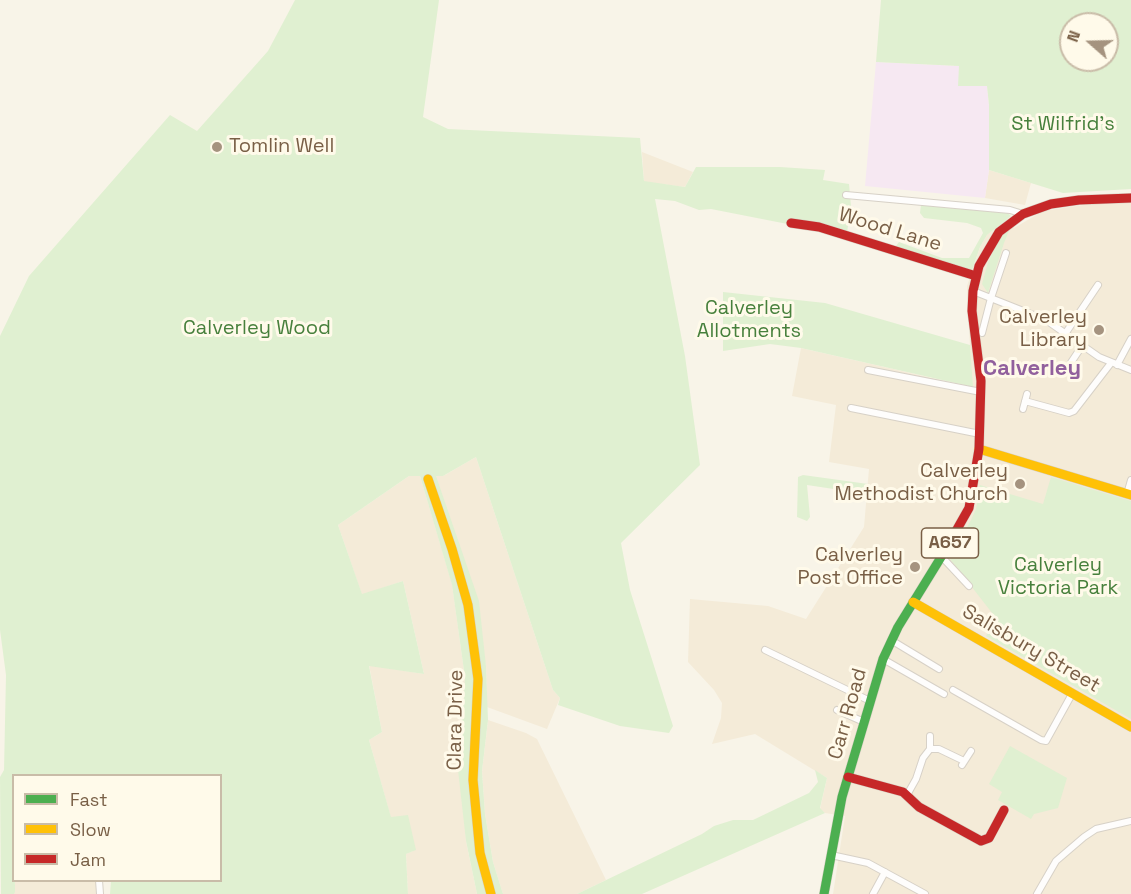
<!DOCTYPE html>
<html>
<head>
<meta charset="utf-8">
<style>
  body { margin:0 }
  #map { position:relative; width:1131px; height:894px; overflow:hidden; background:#f8f4e8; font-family:"Space Grotesk",sans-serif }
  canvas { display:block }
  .legend { position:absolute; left:12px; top:774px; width:210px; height:108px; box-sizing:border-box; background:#fffaea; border:2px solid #c9bca8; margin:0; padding:8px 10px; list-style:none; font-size:18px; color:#795f46 }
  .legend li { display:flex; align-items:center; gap:12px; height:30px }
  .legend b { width:30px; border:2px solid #c9bca8 }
  .north { position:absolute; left:1059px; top:12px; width:60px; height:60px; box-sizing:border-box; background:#fffaea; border:2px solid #c9bca8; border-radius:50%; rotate:290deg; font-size:16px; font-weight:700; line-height:24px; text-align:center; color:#795f46 }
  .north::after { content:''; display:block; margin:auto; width:21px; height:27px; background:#a5937f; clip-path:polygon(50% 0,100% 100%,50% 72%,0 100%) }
</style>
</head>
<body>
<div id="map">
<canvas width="1131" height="894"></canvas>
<ul class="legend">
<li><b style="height:8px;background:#4caf50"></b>Fast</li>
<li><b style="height:8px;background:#ffc107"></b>Slow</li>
<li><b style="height:8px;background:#c62828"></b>Jam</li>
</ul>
<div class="north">N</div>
</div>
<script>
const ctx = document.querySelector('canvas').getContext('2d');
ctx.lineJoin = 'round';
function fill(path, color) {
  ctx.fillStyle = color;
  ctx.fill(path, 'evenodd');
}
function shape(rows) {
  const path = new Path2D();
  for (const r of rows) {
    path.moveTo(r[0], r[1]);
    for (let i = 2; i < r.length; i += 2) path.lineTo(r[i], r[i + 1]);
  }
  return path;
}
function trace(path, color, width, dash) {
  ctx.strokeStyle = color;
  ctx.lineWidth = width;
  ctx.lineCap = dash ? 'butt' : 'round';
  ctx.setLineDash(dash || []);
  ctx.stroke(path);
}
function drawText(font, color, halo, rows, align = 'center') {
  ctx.font = font + ' "Space Grotesk",sans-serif';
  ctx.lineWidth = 6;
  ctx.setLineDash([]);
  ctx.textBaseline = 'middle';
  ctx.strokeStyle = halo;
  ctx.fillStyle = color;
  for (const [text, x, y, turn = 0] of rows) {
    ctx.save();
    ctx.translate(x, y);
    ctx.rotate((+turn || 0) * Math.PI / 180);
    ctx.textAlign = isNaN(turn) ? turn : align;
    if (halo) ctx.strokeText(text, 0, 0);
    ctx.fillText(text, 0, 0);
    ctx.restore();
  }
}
const residential = shape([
  [642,152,693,172,685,187,644,182],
  [989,170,1031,183,1025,205,985,198],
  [1131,202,1131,894,833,894,845,816,825,813,820,809,827,778,755,734,712,744,721,718,722,703,714,690,688,662,690,599,768,606,806,619,864,527,869,469,829,462,836,405,792,396,801,348,972,387,967,286,980,247,987,235,1007,219,1014,228,1043,211,1090,204],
  [476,457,553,690,560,698,547,729,487,707,486,666,435,476,443,476],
  [409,476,420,476,452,584,465,678,463,721,466,841,477,894,408,894,406,854,415,850,391,818,369,740,382,732,369,665,424,674,403,581,362,595,338,525],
  [488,720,526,733,537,739,606,880,577,894,503,894,493,862,485,814,482,771],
  [15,881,99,881,100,894,14,894]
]);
const education = shape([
  [876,62,959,66,987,86,989,105,989,170,985,198,865,186]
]);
const green = shape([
  [295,0,439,0,423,117,448,129,640,138,644,181,685,187,696,167,780,167,825,170,823,180,849,184,851,206,846,239,818,230,711,209,699,210,675,201,655,199,685,356,700,465,621,543,630,590,673,726,669,733,620,726,558,705,560,698,553,690,476,457,443,476,436,476,479,601,486,666,488,720,482,771,485,814,493,862,503,894,477,894,466,841,458,770,465,678,452,585,420,476,409,476,338,525,362,594,403,581,424,674,369,666,382,732,369,740,391,817,408,815,416,850,406,854,408,894,110,894,111,881,220,880,220,776,14,776,15,892,14,894,1,894,0,777,4,770,6,675,0,630,0,336,29,276,170,115,197,131,268,51],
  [881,0,1131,0,1131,189,1063,193,989,170,989,105,987,86,958,86,959,66,876,62],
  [1071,24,1107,24,1107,60,1071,60],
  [921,205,1008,213,1011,216,987,235,980,247,971,273,896,246,899,242,942,258,969,258,983,233,981,228,967,223,924,218,920,213],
  [1010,228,1004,243,988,293,982,284,988,262,999,240],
  [723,292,825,303,970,345,973,387,801,348,770,344,723,351],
  [803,475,868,484,867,494,807,485,810,517,807,521,797,517,798,477],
  [1051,477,1131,501,1131,719,986,636,996,618,950,559,971,520,976,509,980,485,1043,504],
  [1010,746,1067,778,1058,808,1034,814,1031,819,998,800,1002,792,989,784],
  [815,770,827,778,820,808,825,813,642,894,577,894,702,834,714,826,733,820,753,820,809,793,818,782]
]);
const street = shape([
  [846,195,1010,210,1023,214],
  [973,291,1046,320,1099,357,1131,370],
  [982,333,991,298,1006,253],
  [1065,334,1098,285],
  [1117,365,1131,339],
  [868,370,981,392],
  [1066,370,1082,346],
  [1025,401,1069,413,1074,411,1111,363],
  [851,408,980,434],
  [1023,409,1027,394],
  [1127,494,1131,480],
  [941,556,969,586],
  [891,640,939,669],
  [765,650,870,701],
  [883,659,944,694],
  [953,690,1041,740,1046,741,1072,694],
  [837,710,864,722],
  [930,749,930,736],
  [962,765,971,751],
  [907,795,916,779,923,758,930,749,939,749,964,761],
  [831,855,868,863,925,894],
  [99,880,100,894],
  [873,894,885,872],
  [1037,894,1056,861,1084,837,1096,829,1131,821]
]);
const fast = shape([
  [824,894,842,797,883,659,898,627,943,554]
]);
const slow = shape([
  [979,449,1131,495],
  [428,479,452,549,468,605,478,679,473,780,480,853,491,894],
  [913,602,1131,727]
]);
const jam = shape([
  [791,223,819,227,976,276],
  [943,554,969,508,979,449,981,381,972,311,973,291,979,266,999,232,1023,214,1051,204,1079,200,1131,198],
  [848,777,903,792,919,807,981,841,989,838,1004,810]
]);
const markers = [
  [217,147,6,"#a5937f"],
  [1099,330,6,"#a5937f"],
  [1020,484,6,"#a5937f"],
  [915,567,6,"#a5937f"]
];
const shields = [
  [950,543,57]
];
const shieldNames = [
  ["A657",950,543]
];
const parkNames = [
  ["St Wilfrid's",1063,125],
  ["Calverley",749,309],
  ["Allotments",749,332],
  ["Calverley Wood",257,329],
  ["Calverley",1058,566],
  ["Victoria Park",1058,589]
];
const poiNames = [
  ["Tomlin Well",229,147,"left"],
  ["Calverley",1087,318],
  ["Library",1087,341],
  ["Calverley",1008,472],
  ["Methodist Church",1008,495],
  ["Calverley",903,556],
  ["Post Office",903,579]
];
const streetNames = [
  ["Wood Lane",890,230,17],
  ["Salisbury Street",1031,649,30],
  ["Carr Road",848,714,-74],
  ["Clara Drive",456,720,-89]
];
const quarterNames = [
  ["Calverley",1032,369]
];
fill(residential, '#f4ebd8');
fill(education, '#f6e8f2');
fill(green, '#e0f0d1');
trace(street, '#d7d1c7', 8);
trace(fast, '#d7d0c4', 10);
trace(slow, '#d7d0c4', 10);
trace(jam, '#d7d0c4', 10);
trace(street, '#fefdfc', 6);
trace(fast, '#4caf50', 9);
trace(slow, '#ffc107', 9);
trace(jam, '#c62828', 9);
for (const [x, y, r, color] of markers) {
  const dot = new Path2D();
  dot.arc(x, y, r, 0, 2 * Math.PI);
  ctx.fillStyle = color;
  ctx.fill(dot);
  trace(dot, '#fffaea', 2);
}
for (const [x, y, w] of shields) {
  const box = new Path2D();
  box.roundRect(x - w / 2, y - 15, w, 30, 4.5);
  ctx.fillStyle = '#fffaea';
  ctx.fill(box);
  trace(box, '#795f46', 1.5);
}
drawText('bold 18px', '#795f46', null, shieldNames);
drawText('20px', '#47803c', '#fffaea', parkNames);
drawText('20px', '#795f46', '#fffaea', poiNames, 'right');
drawText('20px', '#795f46', '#fffaea', streetNames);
drawText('bold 22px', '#91609d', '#fffaea', quarterNames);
</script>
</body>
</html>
